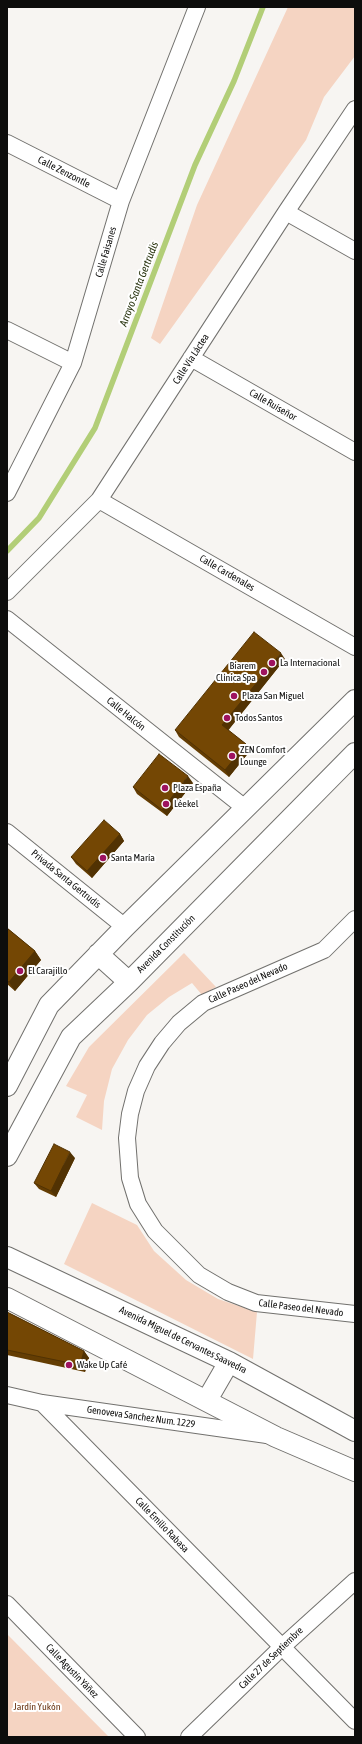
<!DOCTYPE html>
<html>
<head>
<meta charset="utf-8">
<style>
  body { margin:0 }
  #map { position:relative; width:362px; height:1744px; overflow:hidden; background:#f7f5f2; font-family:"Asap Condensed",sans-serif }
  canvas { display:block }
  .frame { position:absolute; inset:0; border:8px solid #0d0d0c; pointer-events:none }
</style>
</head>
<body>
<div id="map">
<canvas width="362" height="1744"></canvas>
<div class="frame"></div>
</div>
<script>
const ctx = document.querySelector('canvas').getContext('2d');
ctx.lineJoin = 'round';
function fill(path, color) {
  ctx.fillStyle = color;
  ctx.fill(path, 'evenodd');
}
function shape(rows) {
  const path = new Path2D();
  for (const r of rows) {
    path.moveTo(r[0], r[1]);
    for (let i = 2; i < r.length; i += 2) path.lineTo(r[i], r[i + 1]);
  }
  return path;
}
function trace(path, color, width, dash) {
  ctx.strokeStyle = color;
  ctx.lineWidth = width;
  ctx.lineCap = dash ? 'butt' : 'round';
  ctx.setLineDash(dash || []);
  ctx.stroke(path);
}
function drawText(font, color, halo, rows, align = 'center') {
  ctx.font = font + ' "Asap Condensed",sans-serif';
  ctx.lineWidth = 4;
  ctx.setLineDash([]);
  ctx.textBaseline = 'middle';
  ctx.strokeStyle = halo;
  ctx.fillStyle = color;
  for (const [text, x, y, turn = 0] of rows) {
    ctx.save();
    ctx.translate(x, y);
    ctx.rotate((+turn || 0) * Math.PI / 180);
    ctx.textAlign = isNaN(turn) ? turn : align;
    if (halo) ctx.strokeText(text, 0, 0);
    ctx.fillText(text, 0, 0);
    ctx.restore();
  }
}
const green = shape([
  [288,7,355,7,355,56,324,97,306,140,160,344,151,338,197,205],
  [184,953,216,987,202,995,192,983,169,997,147,1015,128,1040,112,1069,104,1101,102,1130,76,1117,87,1095,66,1086,89,1047],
  [92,1203,137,1225,154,1251,186,1280,218,1299,257,1312,253,1359,64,1264],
  [7,1634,109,1737,7,1737]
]);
const stream = shape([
  [7,551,39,518,95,428,195,165,234,81,263,7]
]);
const minor = shape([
  [7,143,121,201],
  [286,212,355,251],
  [7,330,73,363],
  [191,358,355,452],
  [7,493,73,363,121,201,197,7],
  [99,500,355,647],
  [7,592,99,500,286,212,355,109],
  [7,619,245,808],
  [7,832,125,927],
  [355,919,324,950,203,1003,179,1023,162,1043,147,1066,136,1091,130,1114,127,1138,130,1178,138,1204,155,1231,199,1275,228,1292,256,1303,355,1314],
  [7,1395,42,1403,267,1435],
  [42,1403,355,1721],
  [7,1604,137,1737],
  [189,1737,282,1647,355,1581]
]);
const tertiary = shape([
  [98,954,129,982],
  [7,1086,49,1005,125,927,355,700],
  [7,1156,71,1037,129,982,355,753],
  [7,1257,229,1362,355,1431],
  [7,1298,276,1437,355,1471],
  [207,1400,229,1362]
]);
const wall = shape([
  [285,659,228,730,246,744,250,751,229,777,179,737,175,730],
  [193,783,167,816,137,794,133,787],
  [120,834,124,841,92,878,76,864,71,857],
  [7,928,35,951,41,960,15,991,7,984],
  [75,1158,56,1197,39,1189,34,1183],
  [7,1312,84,1351,89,1358,85,1372,7,1355]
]);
const shadedWall = shape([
  [281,653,285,659,227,732,222,725],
  [246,744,250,751,229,777,225,770],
  [188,776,193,783,167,816,162,810],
  [120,834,124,841,92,878,87,871],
  [35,951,41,960,15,991,9,982],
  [70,1152,75,1158,56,1197,51,1191],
  [84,1351,89,1358,85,1372,80,1365]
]);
const building = shape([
  [254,632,281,653,222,725,246,744,225,770,175,730,254,632],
  [159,754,188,776,162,810,133,787,159,754],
  [104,820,120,834,87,871,71,857,104,820],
  [7,928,35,951,9,982,7,981,7,928],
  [54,1144,70,1152,51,1191,34,1183,54,1144],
  [7,1312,84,1351,80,1365,7,1350,7,1312]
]);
const markers = [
  [272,663,4,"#9e125f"],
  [264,672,4,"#9e125f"],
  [234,696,4,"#9e125f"],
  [227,718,4,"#9e125f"],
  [232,756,4,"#9e125f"],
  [165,788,4,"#9e125f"],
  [166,804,4,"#9e125f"],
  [103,858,4,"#9e125f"],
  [20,971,4,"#9e125f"],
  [69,1365,4,"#9e125f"]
];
const streetNames = [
  ["Calle Zenzontle",64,172,27],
  ["Calle Faisanes",106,252,-74],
  ["Calle Vía Láctea",191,359,-57],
  ["Calle Ruiseñor",273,405,30],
  ["Calle Cardenales",227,573,30],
  ["Calle Halcón",126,714,39],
  ["Privada Santa Gertrudis",66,879,39],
  ["Avenida Constitución",166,944,-45],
  ["Calle Paseo del Nevado",248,983,-24],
  ["Calle Paseo del Nevado",301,1308,7],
  ["Avenida Miguel de Cervantes Saavedra",183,1340,26],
  ["Genoveva Sanchez Num. 1229",141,1417,8],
  ["Calle Emilio Rabasa",162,1525,46],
  ["Calle 27 de Septiembre",271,1658,-44],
  ["Calle Agustín Yáñez",72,1671,46]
];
const poiNames = [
  ["La Internacional",280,663],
  ["Biarem",256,666,"right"],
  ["Clínica Spa",256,678,"right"],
  ["Plaza San Miguel",242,696],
  ["Todos Santos",235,718],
  ["ZEN Comfort",240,750],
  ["Lounge",240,762],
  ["Plaza España",173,788],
  ["Léekel",174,804],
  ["Santa María",111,858],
  ["El Carajillo",28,971],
  ["Wake Up Café",77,1365]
];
const parkNames = [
  ["Jardín Yukón",37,1707]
];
const waterNames = [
  ["Arroyo Santa Gertrudis",139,284,-69]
];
fill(green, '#f5d4c2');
trace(stream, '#b2ce77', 5.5);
trace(minor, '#72716e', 18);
trace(tertiary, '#72716e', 22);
trace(minor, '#fff', 16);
trace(tertiary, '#fff', 20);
fill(wall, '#643d03');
fill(shadedWall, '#513203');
fill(building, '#744704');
trace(building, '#513203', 1);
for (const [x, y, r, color] of markers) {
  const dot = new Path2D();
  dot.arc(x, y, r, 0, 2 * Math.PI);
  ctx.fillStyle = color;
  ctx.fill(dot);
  trace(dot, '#fff', 1.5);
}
drawText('10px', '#0d0d0c', '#fff', streetNames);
drawText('10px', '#0d0d0c', '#fff', poiNames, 'left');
drawText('10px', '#6b3614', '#fff', parkNames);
drawText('italic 11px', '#2a3510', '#fff', waterNames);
</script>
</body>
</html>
